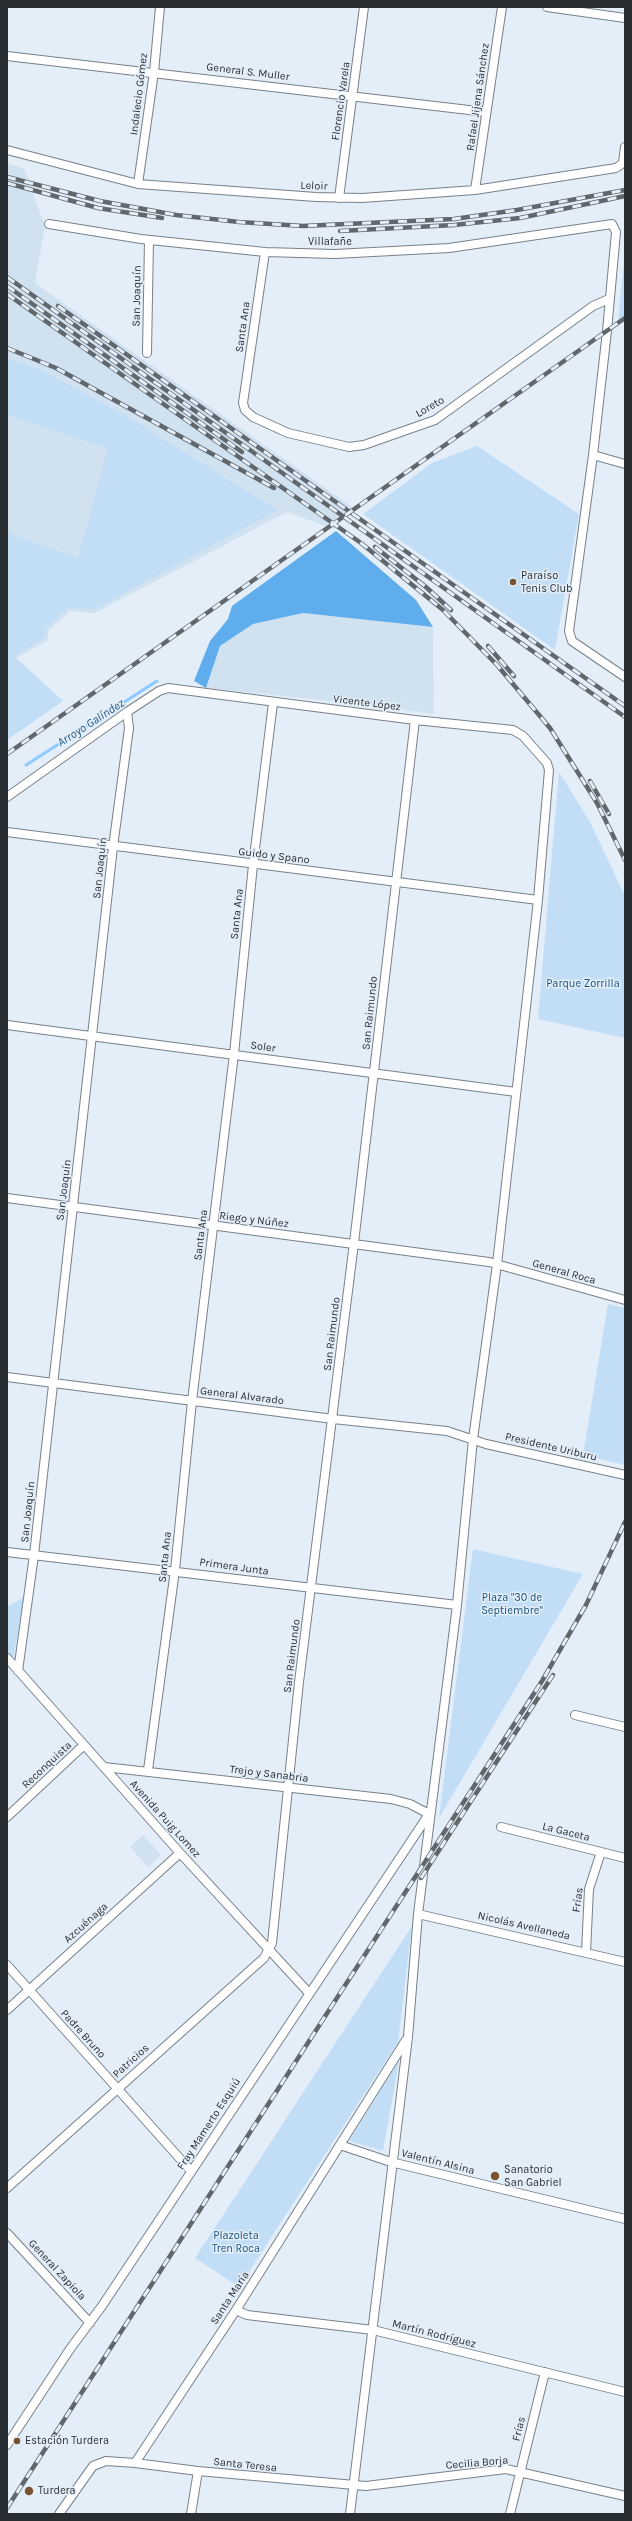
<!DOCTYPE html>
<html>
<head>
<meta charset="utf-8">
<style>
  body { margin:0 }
  #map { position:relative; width:632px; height:2521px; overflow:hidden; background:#e3eef9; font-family:Karla,sans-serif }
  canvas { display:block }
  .frame { position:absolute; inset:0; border:8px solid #292e32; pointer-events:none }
</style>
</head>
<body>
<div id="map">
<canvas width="632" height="2521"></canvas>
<div class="frame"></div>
</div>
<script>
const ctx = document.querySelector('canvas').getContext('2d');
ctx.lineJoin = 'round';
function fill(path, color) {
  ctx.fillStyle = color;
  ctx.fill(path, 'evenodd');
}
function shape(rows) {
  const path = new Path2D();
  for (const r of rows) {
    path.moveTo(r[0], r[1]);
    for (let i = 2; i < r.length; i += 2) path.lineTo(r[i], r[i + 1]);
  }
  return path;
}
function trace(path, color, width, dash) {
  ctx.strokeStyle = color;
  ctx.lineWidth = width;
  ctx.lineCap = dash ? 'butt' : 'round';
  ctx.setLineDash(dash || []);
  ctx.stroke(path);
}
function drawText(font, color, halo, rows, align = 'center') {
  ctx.font = font + ' Karla,sans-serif';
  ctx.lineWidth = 3;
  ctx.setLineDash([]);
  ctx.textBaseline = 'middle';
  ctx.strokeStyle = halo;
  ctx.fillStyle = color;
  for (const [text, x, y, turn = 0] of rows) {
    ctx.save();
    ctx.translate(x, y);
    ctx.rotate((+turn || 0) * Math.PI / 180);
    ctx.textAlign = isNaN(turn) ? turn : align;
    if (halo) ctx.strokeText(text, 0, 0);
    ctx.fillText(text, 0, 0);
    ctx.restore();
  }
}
const built = shape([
  [7,163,24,169,45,226,35,283,352,507,325,526,287,512,95,613,70,611,49,630,47,641,7,663],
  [303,613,433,627,434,714,340,702,206,688,220,646,253,624],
  [143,1835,161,1855,148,1867,130,1847]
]);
const green = shape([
  [625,249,625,316,618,321],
  [7,359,39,369,126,416,277,510,95,609,67,608,46,629,44,638,14,656,63,701,7,740,7,533,78,558,108,448,7,415],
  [477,446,579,514,555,650,363,514,432,463],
  [559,772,590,822,625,896,625,1038,538,1019],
  [608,1304,625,1308,625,1465,583,1455],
  [473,1549,583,1574,439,1818],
  [24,1597,13,1660,7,1653,7,1607],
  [412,1926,398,2042,239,2287,195,2258],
  [399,2061,383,2151,349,2141]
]);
const forest = shape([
  [336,531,416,600,433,627,303,613,253,624,220,646,206,688,194,681,210,641,228,619,232,606]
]);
const stream = shape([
  [26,765,157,681]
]);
const street = shape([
  [547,7,625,18],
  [7,56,486,112],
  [7,150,138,184,316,197,362,198,475,190,616,168,623,163,625,147],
  [138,184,154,72,160,7],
  [475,190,502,7],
  [339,198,364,7],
  [49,224,141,239,265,252,335,254,449,248,612,224,616,232,607,331,593,455,569,631,572,641,625,677],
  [265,252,243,403,245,410,253,417,288,433,349,447,364,445,435,420,593,306,609,299],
  [147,353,149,240],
  [593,455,625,464],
  [7,797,127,712,159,691,168,688,415,720,513,730,523,736,547,763,549,770,538,900,497,1264,473,1439,457,1605,418,1914,408,2037,350,2514],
  [7,832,538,900],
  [7,1025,516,1092],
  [7,1198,489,1262,625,1300],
  [7,1377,333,1419,447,1431,486,1444,625,1475],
  [7,1552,457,1605],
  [7,1658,180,1853,309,1993],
  [18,1671,34,1555,113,847,129,728,127,712],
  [575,1715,625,1727],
  [148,1770,175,1570,192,1401,234,1054,253,865,273,703],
  [7,1817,84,1745],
  [501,1827,625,1858],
  [418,1914,625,1962],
  [586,1952,589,1889,601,1852],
  [7,1965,191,2171],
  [7,2010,180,1853],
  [340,2145,391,2162,625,2219],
  [7,2188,264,1958,272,1943,299,1682,354,1243,415,720],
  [7,2233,90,2323],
  [236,2310,247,2315,373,2330,625,2392],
  [7,2445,70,2349,102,2306,429,1814,410,1804,391,1799,104,1767],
  [135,2463,198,2471,366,2486,506,2469,625,2496],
  [59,2514,93,2466,106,2461,135,2463,236,2310,406,2040],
  [191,2514,198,2471],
  [510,2514,545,2372]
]);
const rail = shape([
  [7,177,100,201,176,215,239,222,303,226,454,219,517,210,625,190],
  [7,183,98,208,162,218],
  [340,231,454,225,520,218,625,196],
  [7,277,625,717],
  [7,286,242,452],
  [7,294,361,543,443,610,497,665,550,728,597,803,625,860],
  [58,306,625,706],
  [7,348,56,368,274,488],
  [375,547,426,587,451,610],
  [488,646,514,676],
  [7,754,625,318],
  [590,781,609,814],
  [421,1878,553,1675],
  [7,2508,542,1681,586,1605,625,1522]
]);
const markers = [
  [513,582,4,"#78532e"],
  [495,2176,5,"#78532e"],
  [17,2441,4,"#78532e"],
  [29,2491,5,"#78532e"]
];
const streetNames = [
  ["General S. Muller",248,72,7],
  ["Indalecio Gómez",139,94,-83],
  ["Rafael Jijena Sánchez",478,97,-82],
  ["Florencio Varela",341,101,-82],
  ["Leloir",314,186,2],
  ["Villafañe",330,242],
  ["San Joaquín",137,296,-89],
  ["Santa Ana",243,327,-82],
  ["Loreto",430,407,-30],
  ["Vicente López",367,703,7],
  ["Guido y Spano",274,856,7],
  ["San Joaquín",100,868,-84],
  ["Santa Ana",237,914,-84],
  ["San Raimundo",370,1013,-84],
  ["Soler",263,1047,8],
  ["San Joaquín",64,1190,-83],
  ["Riego y Núñez",254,1220,7],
  ["Santa Ana",201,1235,-83],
  ["General Roca",564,1272,16],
  ["San Raimundo",332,1334,-83],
  ["General Alvarado",242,1396,7],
  ["Presidente Uriburu",551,1447,13],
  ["San Joaquín",28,1512,-84],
  ["Santa Ana",165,1557,-84],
  ["Primera Junta",234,1567,8],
  ["San Raimundo",292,1656,-83],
  ["Reconquista",47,1765,-43],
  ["Trejo y Sanabria",269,1774,7],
  ["Avenida Puig Lomez",165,1819,48],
  ["La Gaceta",566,1832,14],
  ["Frías",578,1900,-82],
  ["Azcuénaga",86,1923,-42],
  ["Nicolás Avellaneda",524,1926,13],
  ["Padre Bruno",83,2034,48],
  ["Patricios",131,2061,-42],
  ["Fray Mamerto Esquiú",209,2124,-57],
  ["Valentín Alsina",438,2162,14],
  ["General Zapiola",57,2270,47],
  ["Santa María",230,2298,-57],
  ["Martín Rodríguez",434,2334,14],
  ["Frías",519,2429,-76],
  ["Cecilia Borja",477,2463,-5],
  ["Santa Teresa",245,2465,6]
];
const poiNames = [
  ["Paraíso",521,576],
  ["Tenis Club",521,589],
  ["Sanatorio",504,2170],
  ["San Gabriel",504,2183],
  ["Estación Turdera",25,2441],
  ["Turdera",38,2491]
];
const parkNames = [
  ["Parque Zorrilla",583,984],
  ["Plaza \"30 de",512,1598],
  ["Septiembre\"",512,1611],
  ["Plazoleta",236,2236],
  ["Tren Roca",236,2249]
];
const waterNames = [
  ["Arroyo Galíndez",91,723,-33]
];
fill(built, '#d0e1f0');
fill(green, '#c2def7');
fill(forest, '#60aded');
trace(stream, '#8ecaff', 3);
trace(street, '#77818a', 10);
trace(street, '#fff', 8);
trace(rail, '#60676d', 4.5);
trace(rail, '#e3eef9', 3, [9]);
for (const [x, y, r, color] of markers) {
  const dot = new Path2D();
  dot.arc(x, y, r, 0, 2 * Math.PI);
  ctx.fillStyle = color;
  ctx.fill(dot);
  trace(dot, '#e3eef9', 1.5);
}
drawText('11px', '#292e32', '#e3eef9', streetNames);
drawText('11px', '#292e32', '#e3eef9', poiNames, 'left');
drawText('11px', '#174f7a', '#e3eef9', parkNames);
drawText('italic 12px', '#1f5681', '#e3eef9', waterNames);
</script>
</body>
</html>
